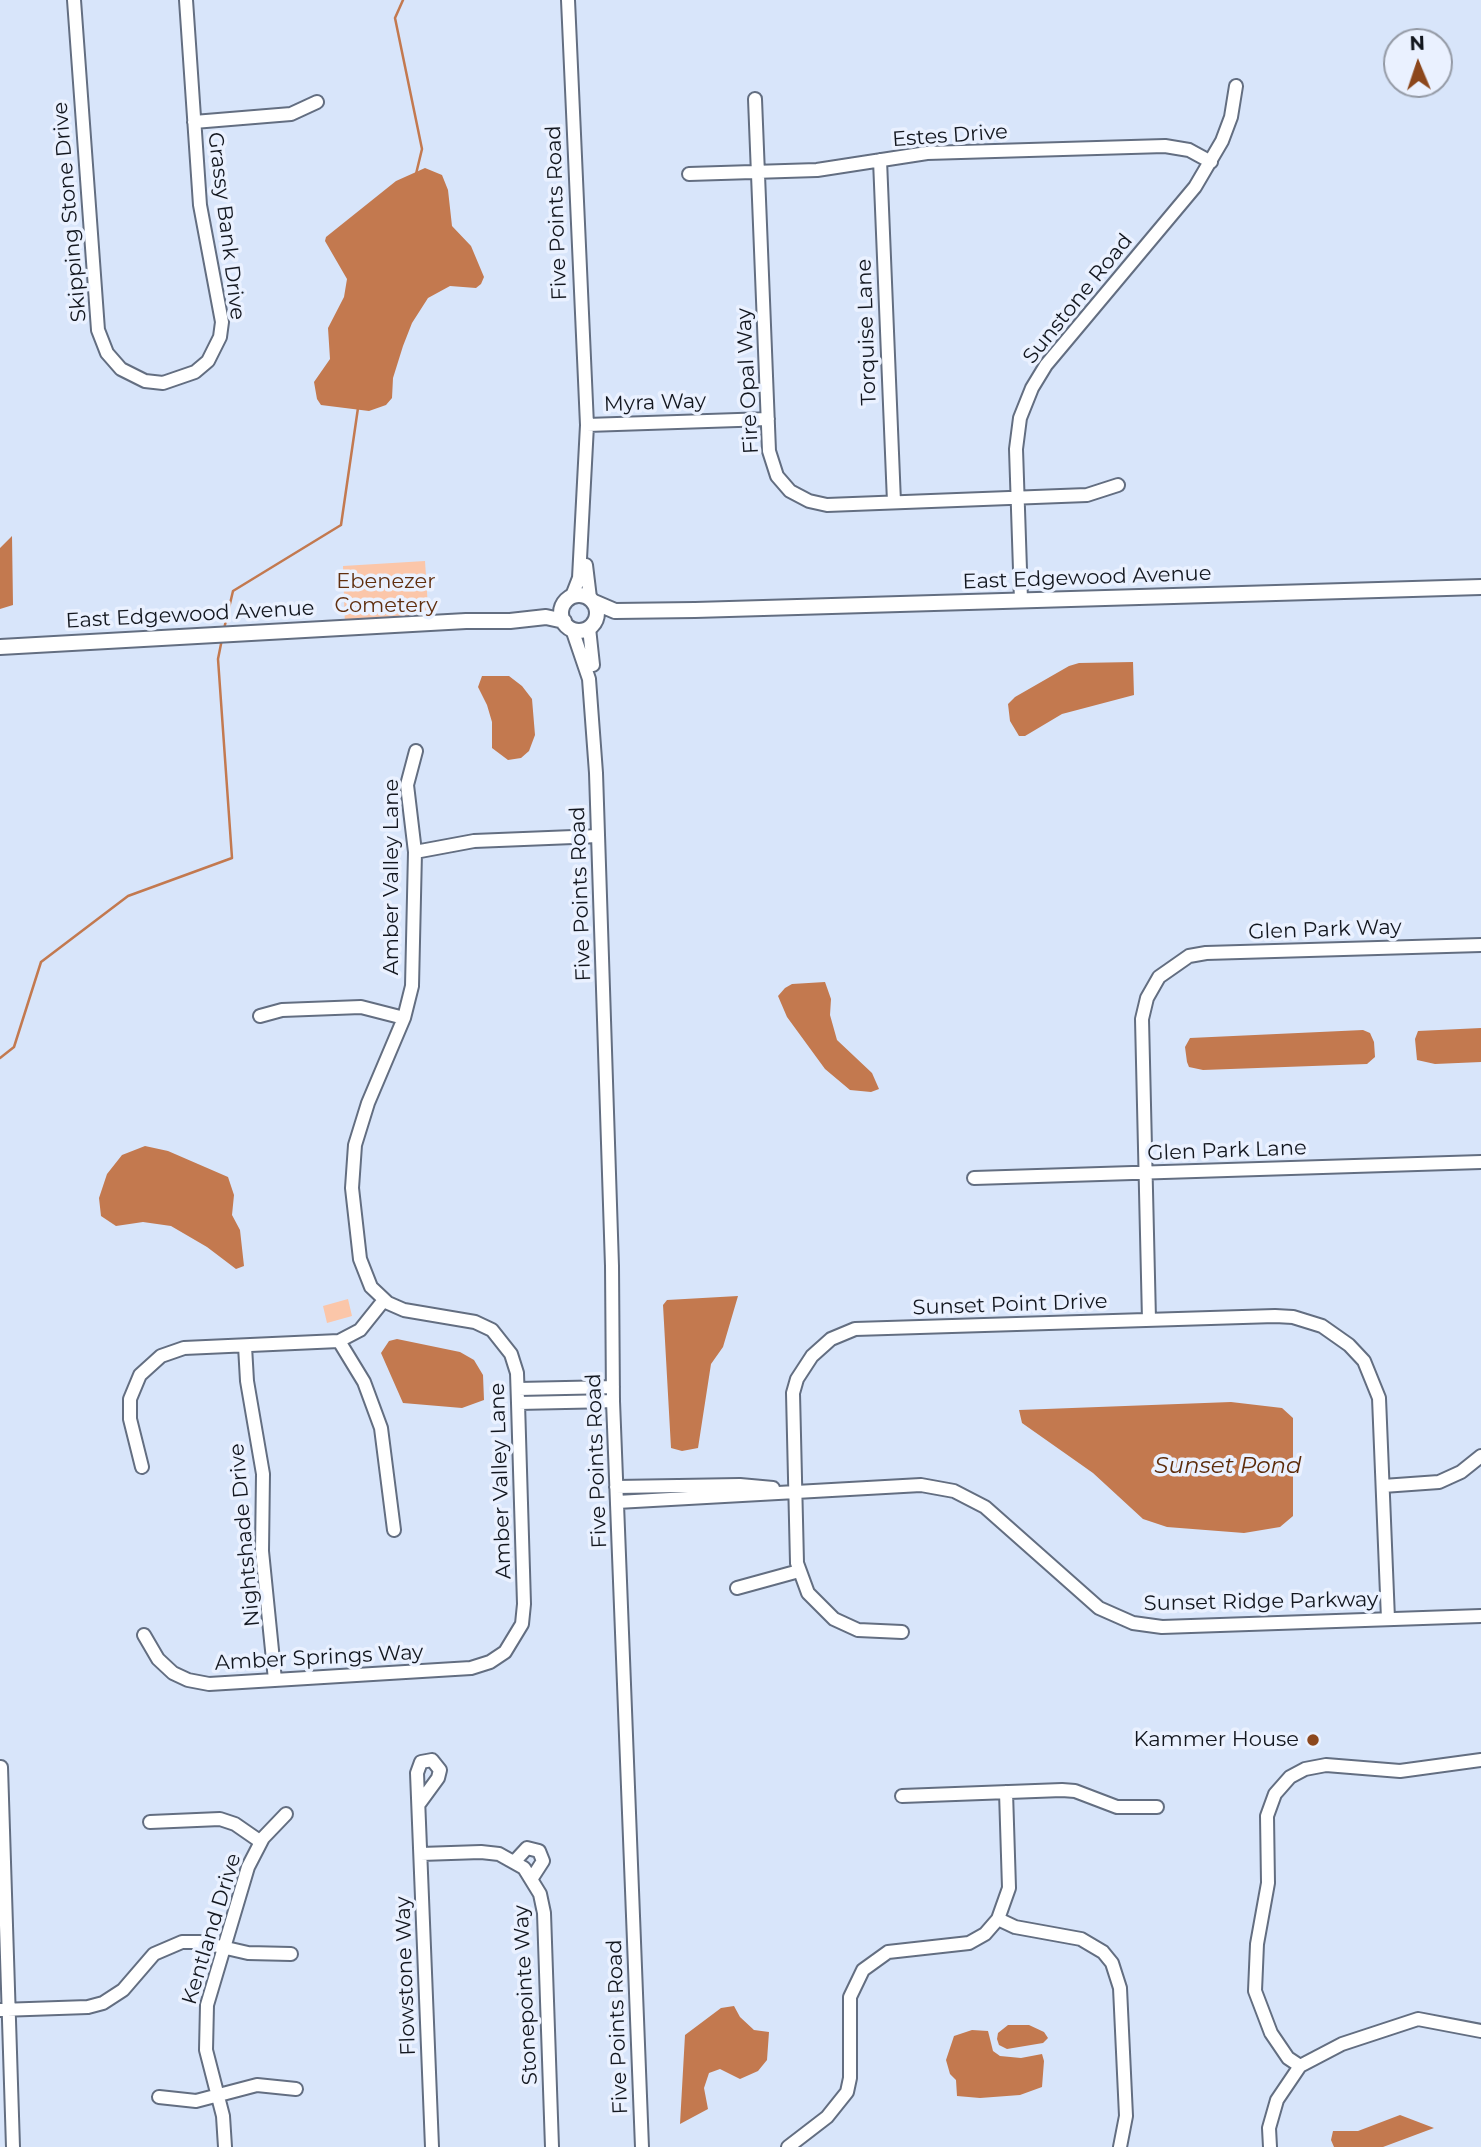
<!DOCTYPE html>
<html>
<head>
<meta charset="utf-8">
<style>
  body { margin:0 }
  #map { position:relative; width:1481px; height:2147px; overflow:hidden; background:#d8e5fa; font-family:Montserrat,sans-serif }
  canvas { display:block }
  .north { position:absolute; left:1383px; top:28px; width:70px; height:70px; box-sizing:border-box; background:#eaf1ff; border:2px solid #949aa5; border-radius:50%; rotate:358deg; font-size:19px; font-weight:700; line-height:28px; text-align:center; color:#13171f }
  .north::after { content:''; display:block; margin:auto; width:24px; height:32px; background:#8c471c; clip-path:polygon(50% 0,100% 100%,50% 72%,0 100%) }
</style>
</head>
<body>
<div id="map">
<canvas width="1481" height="2147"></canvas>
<div class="north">N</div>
</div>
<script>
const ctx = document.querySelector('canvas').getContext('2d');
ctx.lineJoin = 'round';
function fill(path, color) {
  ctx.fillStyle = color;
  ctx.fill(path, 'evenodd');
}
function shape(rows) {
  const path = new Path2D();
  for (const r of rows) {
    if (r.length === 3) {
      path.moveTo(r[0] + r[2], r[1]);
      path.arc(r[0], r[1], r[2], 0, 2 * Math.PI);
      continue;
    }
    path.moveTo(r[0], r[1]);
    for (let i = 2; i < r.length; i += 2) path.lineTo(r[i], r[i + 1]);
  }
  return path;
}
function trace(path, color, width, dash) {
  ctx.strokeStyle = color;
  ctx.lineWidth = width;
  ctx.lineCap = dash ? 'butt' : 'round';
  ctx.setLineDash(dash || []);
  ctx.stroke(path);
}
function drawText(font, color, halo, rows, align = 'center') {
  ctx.font = font + ' Montserrat,sans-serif';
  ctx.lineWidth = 7;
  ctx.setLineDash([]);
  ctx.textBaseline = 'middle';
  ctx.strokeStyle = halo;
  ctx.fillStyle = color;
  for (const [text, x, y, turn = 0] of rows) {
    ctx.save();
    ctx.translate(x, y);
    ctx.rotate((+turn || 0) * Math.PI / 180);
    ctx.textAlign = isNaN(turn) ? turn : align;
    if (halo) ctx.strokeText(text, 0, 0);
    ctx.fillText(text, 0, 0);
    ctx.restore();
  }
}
const green = shape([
  [425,561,429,623,345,627,343,566],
  [348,1299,352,1316,327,1323,323,1306]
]);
const water = shape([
  [425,168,442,175,448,190,452,226,471,246,484,277,481,284,476,288,450,286,428,298,412,323,403,346,393,378,392,398,386,405,369,411,321,405,317,399,314,382,330,359,328,328,344,297,347,279,325,241,326,237,396,181],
  [12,536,13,605,0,609,0,548],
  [1133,662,1134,695,1062,714,1025,736,1019,736,1010,721,1008,704,1015,697,1069,666,1079,663],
  [482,676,509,676,522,686,532,699,535,735,529,751,521,758,508,760,492,748,492,722,487,705,478,687],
  [825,982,831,999,830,1015,837,1040,872,1073,879,1089,871,1092,850,1090,825,1069,787,1017,778,996,785,988,792,984],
  [1481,1028,1481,1062,1435,1064,1417,1060,1415,1039,1418,1031],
  [1363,1030,1370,1033,1374,1042,1375,1057,1367,1064,1203,1070,1189,1067,1187,1062,1185,1047,1190,1038],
  [145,1146,168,1151,228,1177,234,1195,232,1215,240,1230,244,1266,236,1269,207,1247,171,1226,143,1222,116,1226,101,1216,99,1198,107,1174,122,1155],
  [738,1296,723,1347,711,1364,698,1448,682,1451,671,1448,663,1305,667,1300],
  [397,1339,460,1352,474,1360,483,1375,484,1400,462,1408,403,1403,381,1353,389,1341],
  [1231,1402,1282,1408,1293,1418,1293,1516,1280,1527,1244,1533,1167,1527,1143,1519,1093,1473,1022,1423,1019,1410],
  [734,2006,740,2017,754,2030,769,2032,767,2060,758,2071,740,2079,720,2069,709,2073,704,2088,708,2109,680,2124,685,2035,721,2008],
  [1008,2025,1029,2025,1044,2032,1048,2038,1043,2043,1007,2049,999,2045,997,2039,998,2033],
  [972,2030,988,2031,993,2051,1000,2056,1021,2058,1042,2054,1044,2061,1042,2087,1020,2095,980,2098,957,2096,956,2080,950,2074,946,2060,954,2036],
  [1400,2115,1434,2128,1383,2147,1334,2147,1331,2140,1333,2131,1358,2131]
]);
const stream = shape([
  [403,0,395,18,422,149,416,174],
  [224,629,233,591,341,525,358,408],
  [0,1058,14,1047,41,962,128,896,232,858,218,659,222,639]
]);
const minor = shape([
  [74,0,98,330,107,353,121,369,145,381,163,383,195,372,208,361,220,337,222,322,200,205,186,0],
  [568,0,587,425,579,578,572,596],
  [755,99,769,451,777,476,790,491,809,501,827,505,1087,495,1118,485],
  [194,122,291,114,317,102],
  [880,160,894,502],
  [689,174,817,170,927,153,1165,146,1189,150,1211,162],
  [587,425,768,419],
  [586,565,590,598],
  [1021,600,1016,449,1020,418,1032,388,1046,365,1195,187,1222,141,1231,117,1236,86],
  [589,628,593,665],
  [572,629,589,679,596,773,612,1266,613,1401,642,2147],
  [415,852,474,841,598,836],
  [260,1016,282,1010,361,1007,404,1018],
  [974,1178,1481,1162],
  [1149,1320,1142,1019,1147,998,1159,977,1189,956,1206,953,1481,945],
  [339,1341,364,1382,381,1428,394,1530],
  [245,1346,247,1381,263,1474,262,1551,275,1680],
  [518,1389,613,1387],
  [518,1403,613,1401],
  [142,1467,130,1419,130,1399,140,1375,161,1356,184,1348,339,1341,360,1330,384,1300],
  [1383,1486,1439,1482,1461,1472,1481,1456],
  [616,1487,740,1485,773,1488],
  [617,1502,921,1485,954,1491,985,1507,1099,1608,1133,1623,1162,1627,1481,1616],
  [737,1588,799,1571],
  [902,1632,858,1630,834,1619,808,1593,797,1563,793,1393,797,1379,812,1356,831,1339,855,1329,1275,1316,1293,1317,1322,1326,1349,1345,1364,1361,1379,1398,1388,1619],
  [144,1635,158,1659,173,1673,188,1680,209,1684,471,1668,490,1662,505,1652,522,1624,524,1604,518,1403,517,1373,511,1354,492,1330,475,1322,404,1310,388,1303,371,1287,360,1259,352,1188,355,1145,368,1103,404,1018,412,986,415,852,407,785,416,751],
  [1,1767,13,2147],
  [902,1796,1062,1790,1075,1791,1117,1807,1157,1807],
  [419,1804,438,1778,440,1770,432,1760,421,1762,417,1773,432,2147],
  [150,1822,220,1819,235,1824,261,1842],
  [421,1854,481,1852,499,1854,524,1868,540,1894,544,1913,552,2147],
  [515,1861,527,1848,539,1851,543,1861,532,1878],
  [998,1919,1015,1927,1081,1939,1103,1952,1112,1963,1120,1988,1126,2116,1120,2147],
  [0,2010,88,2007,103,2003,123,1990,154,1954,182,1942,200,1942,248,1953,291,1954],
  [1300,2066,1288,2058,1271,2033,1255,1991,1257,1944,1268,1883,1267,1816,1275,1794,1290,1777,1305,1769,1326,1765,1400,1771,1481,1760],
  [159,2097,196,2101,257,2085,296,2089],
  [225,2147,223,2116,206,2050,207,2005,248,1867,263,1838,286,1814],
  [788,2147,827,2117,847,2092,850,2078,850,1997,863,1970,888,1952,969,1943,985,1934,998,1919,1009,1888,1006,1792],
  [1270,2147,1269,2128,1277,2100,1300,2066,1342,2044,1418,2019,1481,2031]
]);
const major = shape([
  [579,613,18],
  [594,602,615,611,695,610,1481,587],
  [0,647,466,621,510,621,546,617,564,621]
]);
const markers = [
  [1313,1740,7,"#8c471c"]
];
const streetNames = [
  ["Estes Drive",950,136,-4],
  ["Skipping Stone Drive",70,212,-95],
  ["Five Points Road",557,213,-92],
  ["Grassy Bank Drive",226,226,83],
  ["Sunstone Road",1078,299,-51],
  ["Torquise Lane",867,332,-92],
  ["Fire Opal Way",748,381,-93],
  ["Myra Way",655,403,-2],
  ["East Edgewood Avenue",1087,578,-2],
  ["East Edgewood Avenue",190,615,-3],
  ["Amber Valley Lane",392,877,-90],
  ["Five Points Road",581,894,-92],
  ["Glen Park Way",1325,930,-2],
  ["Glen Park Lane",1227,1151,-2],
  ["Sunset Point Drive",1010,1305,-2],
  ["Five Points Road",597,1461,-92],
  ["Amber Valley Lane",501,1481,-92],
  ["Nightshade Drive",245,1535,-95],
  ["Sunset Ridge Parkway",1261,1602,-1],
  ["Amber Springs Way",319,1658,-3],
  ["Kentland Drive",212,1929,-73],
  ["Flowstone Way",406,1976,-92],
  ["Stonepointe Way",526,1995,-93],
  ["Five Points Road",618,2027,-92]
];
const parkNames = [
  ["Ebenezer",386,582],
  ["Cometery",386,606]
];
const poiNames = [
  ["Kammer House",1299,1740]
];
const waterNames = [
  ["Sunset Pond",1228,1466]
];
fill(green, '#fbc6a9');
fill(water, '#c3794f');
trace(stream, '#c3794f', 2.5);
trace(minor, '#636e81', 16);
trace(major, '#636e81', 18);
trace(minor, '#fff', 12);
trace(major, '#fff', 14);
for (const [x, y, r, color] of markers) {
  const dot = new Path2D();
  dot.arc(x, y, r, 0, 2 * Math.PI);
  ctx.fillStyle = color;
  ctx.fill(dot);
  trace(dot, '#eaf1ff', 2.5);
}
drawText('21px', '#13171f', '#eaf1ff', streetNames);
drawText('21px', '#602f0f', '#eaf1ff', parkNames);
drawText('21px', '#13171f', '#eaf1ff', poiNames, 'right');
drawText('italic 23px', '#5c2b0a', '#eaf1ff', waterNames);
</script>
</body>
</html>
